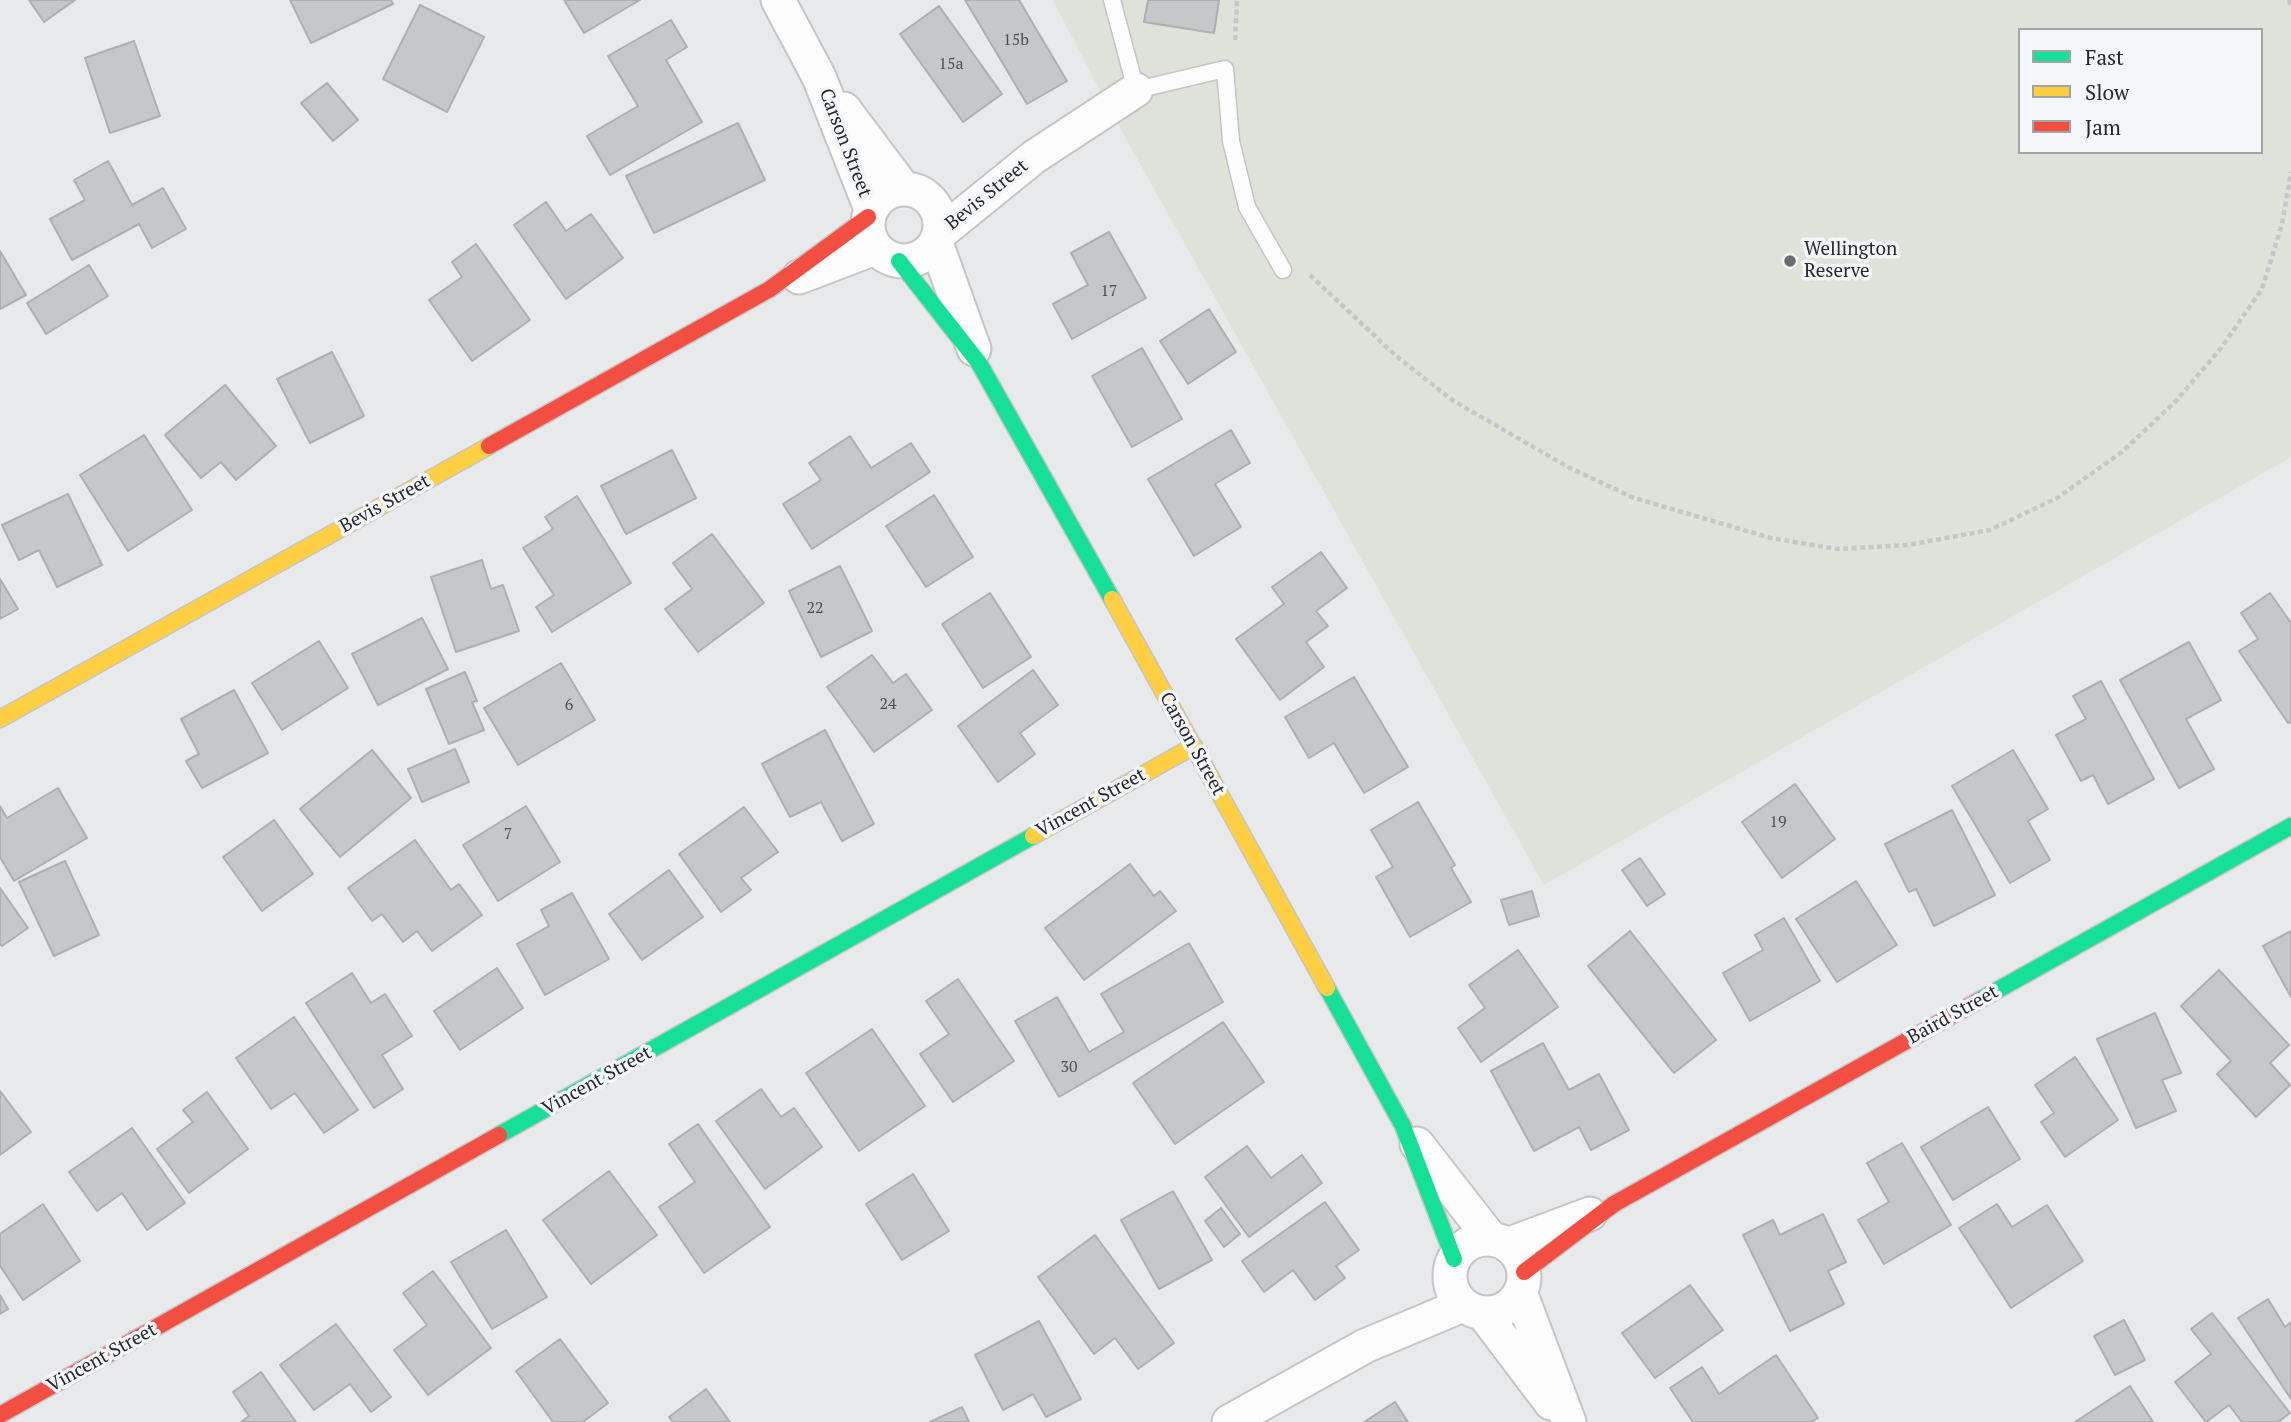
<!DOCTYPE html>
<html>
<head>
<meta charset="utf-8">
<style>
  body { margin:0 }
  #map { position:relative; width:2291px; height:1422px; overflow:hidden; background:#e8e9eb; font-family:"PT Serif",serif }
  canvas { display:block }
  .legend { position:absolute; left:2018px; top:28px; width:245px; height:126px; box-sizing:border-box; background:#f4f6fa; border:2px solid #a2a4a6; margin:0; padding:9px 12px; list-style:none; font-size:21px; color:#272829 }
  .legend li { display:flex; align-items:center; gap:14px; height:35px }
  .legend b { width:35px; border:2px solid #a2a4a6 }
</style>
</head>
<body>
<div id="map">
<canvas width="2291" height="1422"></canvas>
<ul class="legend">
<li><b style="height:9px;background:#16e098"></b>Fast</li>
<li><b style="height:9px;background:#ffcf43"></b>Slow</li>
<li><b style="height:9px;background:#f24e42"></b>Jam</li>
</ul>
</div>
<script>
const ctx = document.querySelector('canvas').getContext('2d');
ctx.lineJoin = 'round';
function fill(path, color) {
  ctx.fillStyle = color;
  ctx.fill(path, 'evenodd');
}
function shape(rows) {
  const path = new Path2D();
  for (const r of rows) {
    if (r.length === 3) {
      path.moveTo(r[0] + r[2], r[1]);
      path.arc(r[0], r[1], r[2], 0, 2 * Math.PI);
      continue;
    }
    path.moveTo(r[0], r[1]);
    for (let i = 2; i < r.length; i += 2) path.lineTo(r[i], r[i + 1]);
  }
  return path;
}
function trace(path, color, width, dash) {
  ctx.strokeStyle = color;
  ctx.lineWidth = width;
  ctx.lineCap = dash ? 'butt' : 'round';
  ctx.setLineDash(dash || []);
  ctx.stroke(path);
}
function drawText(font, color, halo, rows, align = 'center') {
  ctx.font = font + ' "PT Serif",serif';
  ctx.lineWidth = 7;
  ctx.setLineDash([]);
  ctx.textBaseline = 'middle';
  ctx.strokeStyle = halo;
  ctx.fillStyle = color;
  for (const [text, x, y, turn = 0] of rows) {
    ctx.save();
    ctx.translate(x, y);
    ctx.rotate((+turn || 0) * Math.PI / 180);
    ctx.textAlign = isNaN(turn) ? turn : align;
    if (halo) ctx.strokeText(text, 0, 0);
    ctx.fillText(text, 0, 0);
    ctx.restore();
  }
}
const green = shape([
  [1053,0,2291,0,2291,457,1544,885,1111,112],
  [2020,30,2261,30,2261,152,2020,152]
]);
const building = shape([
  [29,0,75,0,44,22,29,0],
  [290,0,391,0,393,4,311,43,290,0],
  [564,0,640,0,584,33,564,0],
  [965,0,1019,0,1067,81,1027,104,965,0],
  [1148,0,1219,0,1214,33,1144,22,1148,0],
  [420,5,484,37,447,112,383,79,420,5],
  [939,6,1002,94,963,122,900,34,939,6],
  [671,20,687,47,666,60,702,122,610,175,587,136,638,106,608,56,671,20],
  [134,41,160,116,110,133,85,58,134,41],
  [327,83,358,120,333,141,301,103,327,83],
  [738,123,765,180,654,233,626,176,738,123],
  [108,161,132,205,163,188,186,229,152,248,139,224,72,260,50,219,85,200,74,180,108,161],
  [546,202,566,231,591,214,623,258,566,299,514,225,546,202],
  [1109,232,1146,298,1072,339,1053,304,1088,285,1071,253,1109,232],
  [476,244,530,320,472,361,429,300,462,277,452,262,476,244],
  [0,251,26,295,0,309,0,251],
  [89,265,108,296,46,334,27,303,89,265],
  [1209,309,1236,352,1188,384,1160,341,1209,309],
  [1142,348,1182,419,1132,447,1092,376,1142,348],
  [332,352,364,416,310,443,277,379,332,352],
  [225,385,276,446,236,480,221,462,201,478,165,435,225,385],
  [1231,430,1250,463,1215,484,1241,527,1194,556,1148,479,1231,430],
  [144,435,192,510,128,551,80,475,144,435],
  [850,436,871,468,911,443,930,472,812,549,783,504,821,480,809,463,850,436],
  [672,450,696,498,626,534,601,486,672,450],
  [68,494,102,565,57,587,39,550,19,560,2,525,68,494],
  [934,495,973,557,926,587,886,526,934,495],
  [577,496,631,583,552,632,536,607,554,595,523,548,553,529,545,517,577,496],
  [712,534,764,603,698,652,665,609,692,589,673,563,712,534],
  [1321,552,1347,588,1316,611,1328,626,1306,642,1324,667,1280,700,1236,639,1284,604,1272,587,1321,552],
  [482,560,491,589,503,585,519,631,456,652,431,577,482,560],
  [840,566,872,631,821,657,789,591,840,566],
  [0,579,18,609,0,619,0,579],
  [990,593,1031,657,983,688,942,624,990,593],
  [2270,593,2291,623,2291,722,2288,723,2239,651,2258,639,2241,613,2270,593],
  [422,618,448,669,378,705,352,654,422,618],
  [319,641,348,688,282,730,252,683,319,641],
  [2189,642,2221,700,2186,719,2214,769,2179,788,2120,680,2189,642],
  [872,655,893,683,906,674,932,710,874,752,827,687,872,655],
  [561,663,595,720,518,765,484,708,561,663],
  [1033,670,1058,705,1020,733,1035,754,998,782,958,726,1033,670],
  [465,672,477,701,472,702,484,730,449,744,426,689,465,672],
  [1354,677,1408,767,1364,793,1334,743,1309,758,1285,717,1354,677],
  [2101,681,2154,779,2108,804,2093,775,2081,781,2056,735,2086,719,2073,696,2101,681],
  [234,690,268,753,202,788,186,761,199,754,181,719,234,690],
  [825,730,874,824,842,841,821,802,790,817,762,764,825,730],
  [455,749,469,782,422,802,408,769,455,749],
  [372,750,411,798,340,857,300,809,372,750],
  [2013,750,2048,809,2028,821,2050,860,2010,883,1952,786,2013,750],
  [1795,784,1835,839,1782,878,1742,822,1795,784],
  [58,788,87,838,14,881,0,857,0,806,7,818,58,788],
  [1418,802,1455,865,1451,868,1471,902,1410,937,1376,877,1393,867,1371,830,1418,802],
  [526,806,560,862,498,901,463,845,526,806],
  [744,807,778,852,741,878,751,890,721,912,679,854,744,807],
  [1952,810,1995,895,1934,926,1916,889,1909,892,1885,844,1952,810],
  [274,820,313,874,262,911,223,857,274,820],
  [415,840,451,890,459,884,482,915,432,951,417,931,403,942,382,914,372,921,348,888,415,840],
  [1640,858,1665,894,1647,906,1622,870,1640,858],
  [65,861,99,935,54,956,19,882,65,861],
  [1130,864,1154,896,1160,891,1176,911,1084,980,1045,928,1130,864],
  [669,870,703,917,642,960,609,914,669,870],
  [1856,881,1897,945,1837,982,1796,919,1856,881],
  [0,888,28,928,2,946,0,944,0,888],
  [1532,891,1539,916,1509,925,1501,900,1532,891],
  [572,893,609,959,545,995,517,944,549,926,541,910,572,893],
  [1784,918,1820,981,1750,1021,1723,973,1763,950,1755,935,1784,918],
  [1630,931,1716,1040,1674,1073,1588,966,1630,931],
  [2291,931,2291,997,2263,946,2291,931],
  [1189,943,1223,1002,1059,1097,1015,1021,1057,997,1089,1052,1124,1032,1101,994,1189,943],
  [1518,950,1558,1007,1481,1062,1458,1028,1485,1008,1469,985,1518,950],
  [497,968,523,1008,460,1050,434,1011,497,968],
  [2219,970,2289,1045,2270,1063,2290,1085,2256,1117,2217,1074,2231,1061,2181,1006,2219,970],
  [352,973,371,1003,385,994,412,1036,382,1055,403,1089,374,1108,306,1003,352,973],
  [958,979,1014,1061,953,1102,920,1054,949,1034,926,1001,958,979],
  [2155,1013,2181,1073,2162,1080,2176,1111,2136,1128,2097,1039,2155,1013],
  [294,1017,358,1110,324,1133,295,1093,271,1109,236,1058,294,1017],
  [1223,1022,1264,1082,1175,1144,1133,1083,1223,1022],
  [872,1029,925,1106,859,1151,806,1073,872,1029],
  [1543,1043,1569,1090,1599,1074,1629,1130,1591,1150,1579,1127,1534,1151,1491,1071,1543,1043],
  [2075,1057,2118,1120,2065,1157,2041,1122,2054,1113,2035,1085,2075,1057],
  [761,1089,781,1117,794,1108,822,1147,765,1189,716,1121,761,1089],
  [0,1091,31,1132,0,1155,0,1091],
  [207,1092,248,1149,189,1193,157,1149,193,1122,183,1110,207,1092],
  [1988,1107,2020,1159,1953,1200,1921,1147,1988,1107],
  [698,1124,770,1227,704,1273,659,1207,695,1182,669,1144,698,1124],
  [132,1128,185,1203,147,1230,122,1193,97,1211,69,1172,132,1128],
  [1902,1143,1951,1225,1884,1264,1858,1220,1889,1202,1867,1163,1902,1143],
  [1247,1146,1271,1178,1302,1155,1322,1183,1249,1237,1205,1177,1247,1146],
  [609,1171,657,1235,591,1284,543,1220,609,1171],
  [913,1174,949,1231,902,1260,866,1204,913,1174],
  [1173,1191,1212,1260,1159,1289,1121,1220,1173,1191],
  [1325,1202,1359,1250,1336,1266,1345,1278,1315,1300,1293,1270,1264,1292,1242,1261,1325,1202],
  [43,1204,80,1261,23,1300,0,1266,0,1234,43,1204],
  [1997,1204,2012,1227,2047,1205,2083,1261,2011,1308,1959,1228,1997,1204],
  [1221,1208,1240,1234,1224,1247,1205,1221,1221,1208],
  [1823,1214,1846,1262,1828,1271,1844,1304,1790,1331,1743,1235,1773,1220,1780,1235,1823,1214],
  [506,1230,547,1297,492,1329,451,1262,506,1230],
  [1095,1235,1174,1343,1138,1369,1115,1338,1094,1354,1038,1277,1095,1235],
  [433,1271,491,1348,428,1395,394,1350,427,1325,403,1293,433,1271],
  [1690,1285,1723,1330,1655,1378,1622,1333,1690,1285],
  [0,1295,8,1309,0,1314,0,1295],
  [2268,1299,2285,1327,2291,1322,2291,1399,2238,1318,2268,1299],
  [2212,1313,2290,1413,2278,1422,2242,1422,2229,1405,2206,1422,2175,1382,2211,1354,2191,1329,2212,1313],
  [2124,1320,2145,1360,2115,1375,2094,1336,2124,1320],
  [1039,1321,1081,1399,1046,1417,1033,1394,1003,1410,975,1355,1039,1321],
  [336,1324,391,1397,371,1412,350,1384,314,1410,280,1365,336,1324],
  [560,1339,608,1403,583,1422,553,1422,516,1371,560,1339],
  [1776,1355,1818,1418,1811,1422,1693,1422,1670,1388,1702,1367,1719,1394,1776,1355],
  [261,1372,296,1422,241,1422,249,1416,233,1392,261,1372],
  [2130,1386,2153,1422,2075,1422,2130,1386],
  [706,1389,730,1422,673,1422,669,1417,706,1389],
  [1395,1402,1408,1422,1364,1422,1395,1402],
  [962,1407,969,1422,930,1422,962,1407]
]);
const path = shape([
  [2289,0,2291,6],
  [1235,40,1237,0],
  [1310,275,1395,355,1452,400,1568,467,1634,498,1771,538,1837,549,1908,545,1990,530,2057,498,2122,452,2176,401,2221,348,2262,289,2282,224,2291,172]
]);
const lane = shape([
  [1112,0,1136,90,1225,69,1231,141,1247,207,1283,270]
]);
const street = shape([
  [778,0,819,77,871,209],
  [844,109,904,189],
  [904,225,36],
  [939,234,1034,157,1136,90],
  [936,243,974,349],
  [799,277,875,248],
  [1417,1144,1491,1239],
  [1487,1276,37],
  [1507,1245,1590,1214],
  [1520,1292,1569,1422],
  [1483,1313,1551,1403],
  [1229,1422,1365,1346,1463,1305]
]);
const fast = shape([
  [899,261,979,363,1112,599],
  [1327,988,1403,1126,1454,1259],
  [1978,1001,2291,826],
  [499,1135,1033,836]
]);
const slow = shape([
  [1112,599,1327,988],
  [0,719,489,446],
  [1033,836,1194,746]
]);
const jam = shape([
  [489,446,770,289,868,217],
  [1524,1272,1614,1204,1978,1001],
  [0,1415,499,1135]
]);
const markers = [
  [1790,261,7,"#6b6c6d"]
];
const numberNames = [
  ["15b",1016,40],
  ["15a",951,64],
  ["17",1109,291],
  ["22",815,608],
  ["24",888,704],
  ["6",569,705],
  ["19",1778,822],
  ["7",508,834],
  ["30",1069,1067]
];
const streetNames = [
  ["Carson Street",845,143,69],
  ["Bevis Street",987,195,-39],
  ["Bevis Street",385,504,-29],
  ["Carson Street",1192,744,61],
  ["Vincent Street",1091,803,-29],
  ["Baird Street",1953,1015,-29],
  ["Vincent Street",597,1081,-29],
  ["Vincent Street",102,1358,-29]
];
const poiNames = [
  ["Wellington",1804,250],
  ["Reserve",1804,272]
];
fill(green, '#dee2d8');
fill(building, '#c6c7c8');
trace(building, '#aeafb1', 2);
trace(lane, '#c5c5c6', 19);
trace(street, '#c5c5c6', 37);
trace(fast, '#c5c5c6', 19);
trace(slow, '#c5c5c6', 19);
trace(jam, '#c5c5c6', 19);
trace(path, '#c6c6c7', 4.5, [5, 3.5]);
trace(lane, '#fcfcfc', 16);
trace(street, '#fcfcfc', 33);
trace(fast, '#16e098', 16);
trace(slow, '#ffcf43', 16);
trace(jam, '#f24e42', 16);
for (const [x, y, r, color] of markers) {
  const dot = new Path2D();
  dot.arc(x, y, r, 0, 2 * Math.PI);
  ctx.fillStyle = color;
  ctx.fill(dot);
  trace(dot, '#f4f6fa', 2.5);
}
drawText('16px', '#4f5051', null, numberNames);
drawText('19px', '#272829', '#f4f6fa', streetNames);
drawText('19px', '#272829', '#f4f6fa', poiNames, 'left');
</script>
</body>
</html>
